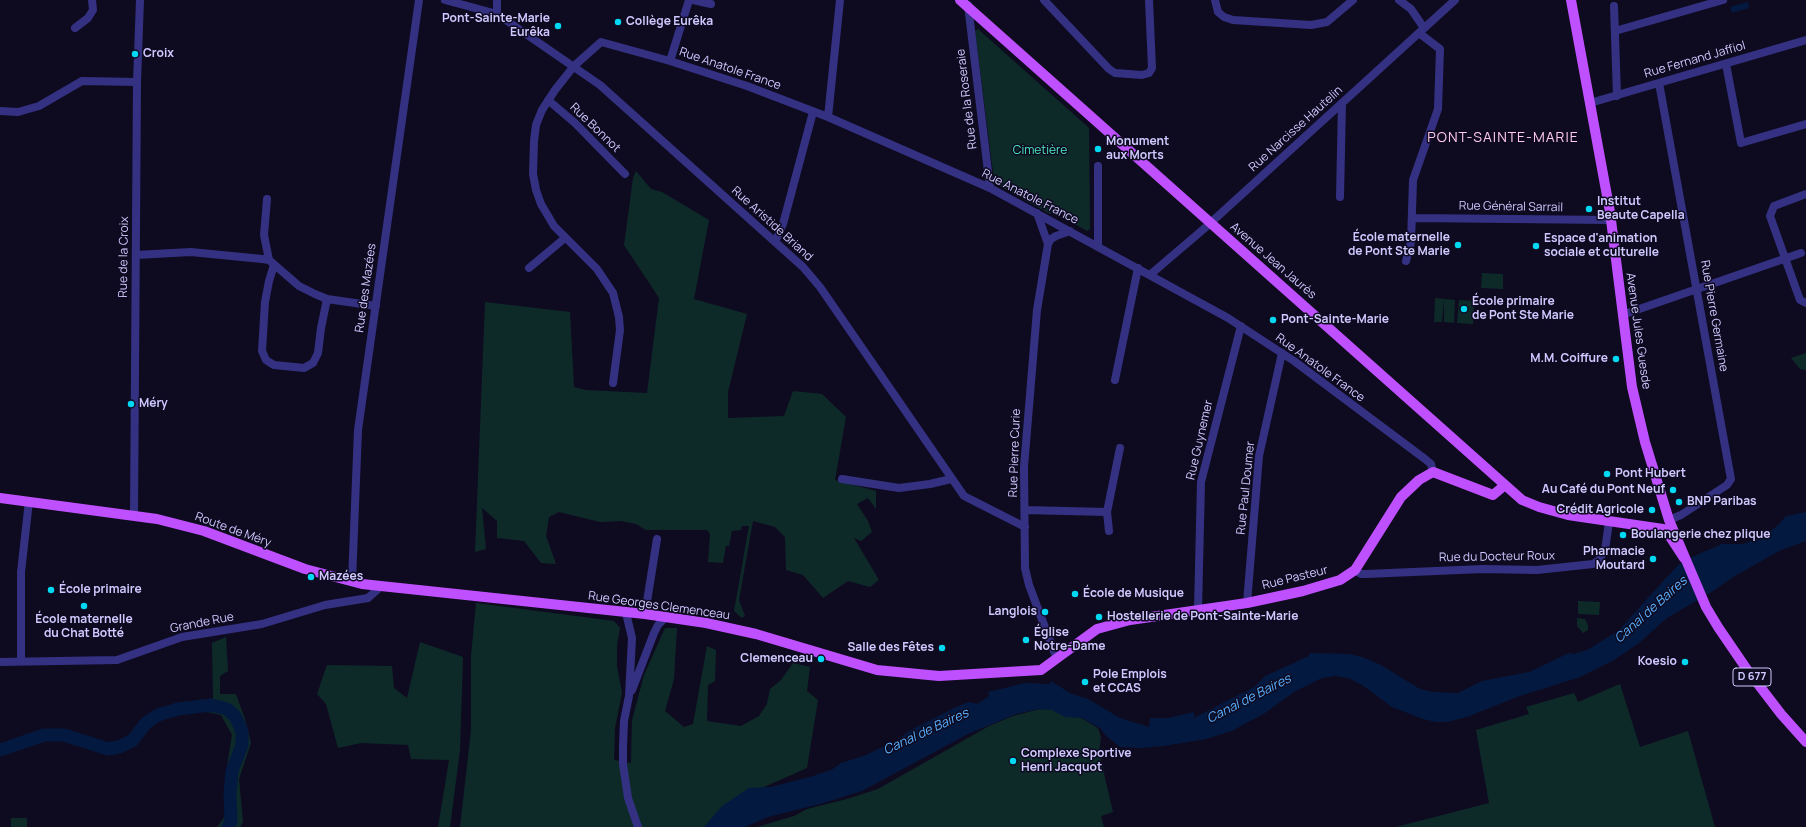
<!DOCTYPE html>
<html>
<head>
<meta charset="utf-8">
<style>
  body { margin:0 }
  canvas { display:block; background:#0e0a20 }
</style>
</head>
<body>
<canvas width="1806" height="827"></canvas>
<script>
const ctx = document.querySelector('canvas').getContext('2d');
ctx.lineJoin = 'round';
function fill(path, color) {
  ctx.fillStyle = color;
  ctx.fill(path, 'evenodd');
}
function shape(rows) {
  const path = new Path2D();
  for (const r of rows) {
    path.moveTo(r[0], r[1]);
    for (let i = 2; i < r.length; i += 2) path.lineTo(r[i], r[i + 1]);
  }
  return path;
}
function trace(path, color, width, dash) {
  ctx.strokeStyle = color;
  ctx.lineWidth = width;
  ctx.lineCap = dash ? 'butt' : 'round';
  ctx.setLineDash(dash || []);
  ctx.stroke(path);
}
function drawText(font, color, halo, rows, align = 'center') {
  ctx.font = font + ' Manrope,sans-serif';
  ctx.lineWidth = 3;
  ctx.setLineDash([]);
  ctx.textBaseline = 'middle';
  ctx.strokeStyle = halo;
  ctx.fillStyle = color;
  for (const [text, x, y, turn = 0] of rows) {
    ctx.save();
    ctx.translate(x, y);
    ctx.rotate((+turn || 0) * Math.PI / 180);
    ctx.textAlign = isNaN(turn) ? turn : align;
    if (halo) ctx.strokeText(text, 0, 0);
    ctx.fillText(text, 0, 0);
    ctx.restore();
  }
}
const green = shape([
  [978,29,1089,128,1090,229,1087,231,1068,220,1069,215,1062,211,1058,214,1053,211,1050,214,996,184,994,180,975,31],
  [636,171,651,189,662,192,709,220,694,299,747,314,728,392,728,418,784,416,793,391,822,394,846,417,835,480,876,491,876,509,868,498,857,504,868,521,872,532,861,541,854,538,879,580,870,587,848,581,823,598,803,575,786,570,785,537,775,527,753,521,739,600,745,616,742,618,734,611,749,526,742,526,741,530,732,531,729,546,726,546,723,563,708,562,710,534,707,530,646,530,636,524,621,521,600,522,559,512,549,517,546,536,556,564,541,563,524,541,497,538,497,521,482,508,486,549,475,552,485,302,570,312,574,387,585,390,647,393,659,298,624,245,633,178],
  [1482,273,1503,274,1503,289,1481,288],
  [1435,298,1444,299,1442,322,1434,322],
  [1444,299,1455,300,1454,323,1444,322],
  [1459,300,1474,301,1473,324,1457,323],
  [1806,353,1806,370,1800,369,1791,358],
  [1578,601,1600,602,1599,615,1578,614],
  [476,603,614,621,620,628,617,645,617,666,622,693,615,728,614,760,631,763,632,720,644,675,665,628,677,628,674,679,665,711,684,727,693,724,707,646,716,650,715,681,708,685,707,721,741,726,759,716,767,704,770,689,781,680,793,663,810,667,807,691,818,700,807,768,730,802,714,827,460,827,471,730,471,656],
  [1577,618,1585,619,1588,625,1588,630,1583,633,1577,626],
  [226,637,228,671,220,676,220,694,236,694,245,719,251,743,239,779,243,822,240,827,217,827,225,816,225,779,232,735,221,715,197,710,213,698,212,643],
  [420,642,463,657,460,750,450,827,438,827,449,760,411,759,408,745,361,743,338,748,326,704,317,694,327,665,392,666,394,688,407,698],
  [1620,684,1640,747,1688,731,1715,827,1396,827,1489,803,1476,730,1529,714,1526,707,1574,693,1578,702],
  [1040,709,1056,710,1083,719,1098,728,1101,737,1099,752,1113,812,1101,816,1104,827,757,827,794,816,807,809,847,799,878,789,989,726,1013,716],
  [11,818,27,818,27,827,11,827]
]);
const water = shape([
  [1748,2,1749,8,1732,13,1730,7],
  [1806,512,1806,541,1779,551,1735,576,1710,593,1667,618,1639,643,1614,660,1580,677,1517,697,1467,717,1447,722,1436,722,1423,719,1392,707,1362,685,1348,678,1335,676,1322,678,1294,692,1265,713,1232,731,1206,739,1164,746,1140,748,1120,747,1105,735,1100,728,1082,718,1065,717,1052,710,1039,709,1016,714,968,734,862,791,820,804,768,817,745,827,704,827,722,806,749,788,771,787,813,776,833,769,841,763,866,755,899,739,909,731,956,707,969,702,977,704,988,697,989,695,988,692,1025,683,1050,684,1051,681,1070,693,1088,699,1120,718,1149,727,1150,718,1168,718,1194,712,1194,718,1254,687,1265,676,1309,656,1309,653,1312,653,1350,654,1362,657,1381,665,1420,689,1433,692,1458,693,1482,681,1529,672,1569,653,1575,654,1589,649,1618,631,1678,565,1692,557,1722,544,1743,544,1759,538,1775,528,1786,516]
]);
const river = shape([
  [0,750,44,735,64,735,108,749,119,747,132,741,146,723,158,715,178,709,211,705,227,709,235,716,242,731,242,745,232,771,230,793,231,821,228,827]
]);
const minor = shape([
  [445,0,497,14,600,85,803,267,820,287,964,496,1025,527],
  [693,0,711,4],
  [1044,0,1109,69,1115,73,1142,75,1149,73,1152,68,1149,0],
  [1215,0,1218,12,1224,17,1233,20,1311,25,1327,22,1353,0],
  [1399,0,1411,9,1424,28],
  [968,5,990,188],
  [1614,6,1617,96],
  [497,14,497,0],
  [75,28,88,18,93,10,92,0],
  [1615,31,1723,0],
  [670,61,689,0],
  [1726,64,1741,143,1806,124],
  [1659,83,1731,479,1727,485,1681,515,1669,520],
  [548,100,575,123,625,174],
  [1590,103,1806,40],
  [0,111,18,112,39,106,82,81,137,82],
  [828,117,840,0],
  [1098,166,1098,247],
  [1806,194,1774,206,1770,216,1800,300,1806,303],
  [1340,197,1342,103],
  [267,199,264,235,269,260],
  [1037,213,1048,244],
  [1412,218,1611,220],
  [775,242,783,224,813,112],
  [136,255,191,252,262,259,269,260,299,286,315,294,327,299,376,306],
  [1406,261,1411,242,1413,180,1438,109,1440,49,1419,33],
  [274,265,269,281,265,302,262,351,266,360,269,362,274,365,304,368,313,363,318,353,321,328,327,299],
  [529,268,565,238],
  [1151,274,1206,227,1455,0],
  [1622,315,1801,253],
  [1115,380,1138,268],
  [613,383,620,330,619,317,613,293,597,269,554,226,541,204,536,190,533,174,534,141,536,125,542,110,555,90,574,66,601,42,670,61,747,86,828,117,990,188,1012,200,1228,318,1294,361,1425,459,1431,464,1433,472],
  [842,479,899,488,930,484,951,479],
  [1025,510,1107,512,1120,448],
  [1107,512,1109,531],
  [134,514,137,82,140,0],
  [1355,570,1361,574,1366,574,1483,569,1537,570,1593,564,1599,560,1605,550,1609,522],
  [352,581,358,430,419,0],
  [1247,603,1259,456,1282,353],
  [1198,610,1201,482,1241,326],
  [626,613,632,638,629,696,624,721,623,746,623,764,628,798,638,827],
  [645,614,657,539],
  [1057,659,1029,585,1025,568,1024,467,1037,310,1048,244,1051,239,1056,236,1070,231],
  [21,661,21,572,29,501],
  [0,662,117,660,182,637,262,624,325,605,368,598,378,589,378,585],
  [632,690,654,633,658,625,665,618]
]);
const major = shape([
  [960,0,1522,500,1539,507,1568,515,1663,529,1667,532,1684,558],
  [1571,0,1610,212,1632,387,1645,442,1669,520,1706,607,1718,627,1748,671,1781,714,1806,742],
  [0,498,157,519,204,531,305,569,362,584,645,614,706,623,756,634,877,670,939,676,1041,670,1097,629,1130,620,1247,603,1303,591,1340,580,1355,570,1401,497,1419,480,1433,472,1493,495,1505,485]
]);
const markers = [
  [618,22,4,"#00d9f4"],
  [558,26,4,"#00d9f4"],
  [135,54,4,"#00d9f4"],
  [1098,149,4,"#00d9f4"],
  [1589,209,4,"#00d9f4"],
  [1458,245,4,"#00d9f4"],
  [1536,246,4,"#00d9f4"],
  [1464,309,4,"#00d9f4"],
  [1273,320,4,"#00d9f4"],
  [1616,359,4,"#00d9f4"],
  [131,404,4,"#00d9f4"],
  [1607,474,4,"#00d9f4"],
  [1673,490,4,"#00d9f4"],
  [1679,502,4,"#00d9f4"],
  [1652,510,4,"#00d9f4"],
  [1623,535,4,"#00d9f4"],
  [1653,559,4,"#00d9f4"],
  [311,577,4,"#00d9f4"],
  [51,590,4,"#00d9f4"],
  [1075,594,4,"#00d9f4"],
  [84,606,4,"#00d9f4"],
  [1045,612,4,"#00d9f4"],
  [1099,617,4,"#00d9f4"],
  [1026,640,4,"#00d9f4"],
  [942,648,4,"#00d9f4"],
  [821,659,4,"#00d9f4"],
  [1685,662,4,"#00d9f4"],
  [1085,682,4,"#00d9f4"],
  [1013,761,4,"#00d9f4"]
];
const shields = [
  [1752,677,38]
];
const shieldNames = [
  ["D 677",1752,677]
];
const poiNames = [
  ["Pont-Sainte-Marie",550,19,"right"],
  ["Eurêka",550,33,"right"],
  ["Collège Eurêka",626,22],
  ["Croix",143,54],
  ["Monument",1106,142],
  ["aux Morts",1106,156],
  ["Institut",1597,202],
  ["Beaute Capella",1597,216],
  ["École maternelle",1450,238,"right"],
  ["de Pont Ste Marie",1450,252,"right"],
  ["Espace d'animation",1544,239],
  ["sociale et culturelle",1544,253],
  ["École primaire",1472,302],
  ["de Pont Ste Marie",1472,316],
  ["Pont-Sainte-Marie",1281,320],
  ["M.M. Coiffure",1608,359,"right"],
  ["Méry",139,404],
  ["Pont Hubert",1615,474],
  ["Au Café du Pont Neuf",1665,490,"right"],
  ["BNP Paribas",1687,502],
  ["Crédit Agricole",1644,510,"right"],
  ["Boulangerie chez plique",1631,535],
  ["Pharmacie",1645,552,"right"],
  ["Moutard",1645,566,"right"],
  ["Mazées",319,577],
  ["École primaire",59,590],
  ["École de Musique",1083,594],
  ["Langlois",1037,612,"right"],
  ["Hostellerie de Pont-Sainte-Marie",1107,617],
  ["École maternelle",84,620,"center"],
  ["du Chat Botté",84,634,"center"],
  ["Église",1034,633],
  ["Notre-Dame",1034,647],
  ["Salle des Fêtes",934,648,"right"],
  ["Clemenceau",813,659,"right"],
  ["Koesio",1677,662,"right"],
  ["Pole Emplois",1093,675],
  ["et CCAS",1093,689],
  ["Complexe Sportive",1021,754],
  ["Henri Jacquot",1021,768]
];
const streetNames = [
  ["Rue Fernand Jaffiol",1695,60,-16],
  ["Rue Anatole France",730,69,19],
  ["Rue de la Roseraie",967,99,-97],
  ["Rue Bonnot",595,128,44],
  ["Rue Narcisse Hautelin",1296,129,-42],
  ["Rue Anatole France",1030,197,27],
  ["Rue Général Sarrail",1511,207,1],
  ["Rue Aristide Briand",772,224,42],
  ["Rue de la Croix",124,257,-89],
  ["Avenue Jean Jaurès",1273,261,41],
  ["Rue des Mazées",366,288,-82],
  ["Rue Pierre Germaine",1714,316,80],
  ["Avenue Jules Guesde",1638,331,82],
  ["Rue Anatole France",1320,368,36],
  ["Rue Guynemer",1200,440,-77],
  ["Rue Pierre Curie",1015,453,-88],
  ["Rue Paul Doumer",1246,488,-84],
  ["Route de Méry",233,530,20],
  ["Rue du Docteur Roux",1497,557,-1],
  ["Rue Pasteur",1295,578,-14],
  ["Rue Georges Clemenceau",659,606,8],
  ["Grande Rue",202,623,-11]
];
const parkNames = [
  ["Cimetière",1040,151]
];
const waterNames = [
  ["Canal de Baires",1651,610,-42],
  ["Canal de Baires",1249,699,-27],
  ["Canal de Baires",926,732,-25]
];
const quarterNames = [
  ["PONT-SAINTE-MARIE",1503,138]
];
fill(green, '#0d2a29');
fill(water, '#04193f');
trace(river, '#04193f', 13);
trace(minor, '#343183', 8);
trace(major, '#bf50ff', 10);
for (const [x, y, r, color] of markers) {
  const dot = new Path2D();
  dot.arc(x, y, r, 0, 2 * Math.PI);
  ctx.fillStyle = color;
  ctx.fill(dot);
  trace(dot, '#0e0a20', 1.5);
}
for (const [x, y, w] of shields) {
  const box = new Path2D();
  box.roundRect(x - w / 2, y - 9, w, 18, 3);
  ctx.fillStyle = '#0e0a20';
  ctx.fill(box);
  trace(box, '#cfc9ff', 1);
}
drawText('bold 11px', '#cfc9ff', null, shieldNames);
drawText('bold 12px', '#cfc9ff', '#0e0a20', poiNames, 'left');
drawText('12px', '#cfc9ff', '#0e0a20', streetNames);
drawText('12px', '#4aeac3', '#0e0a20', parkNames);
drawText('italic 13px', '#57b0ff', '#0e0a20', waterNames);
ctx.letterSpacing = '1px';
drawText('14px', '#ffcbec', '#0e0a20', quarterNames);
ctx.letterSpacing = '0px';
</script>
</body>
</html>
